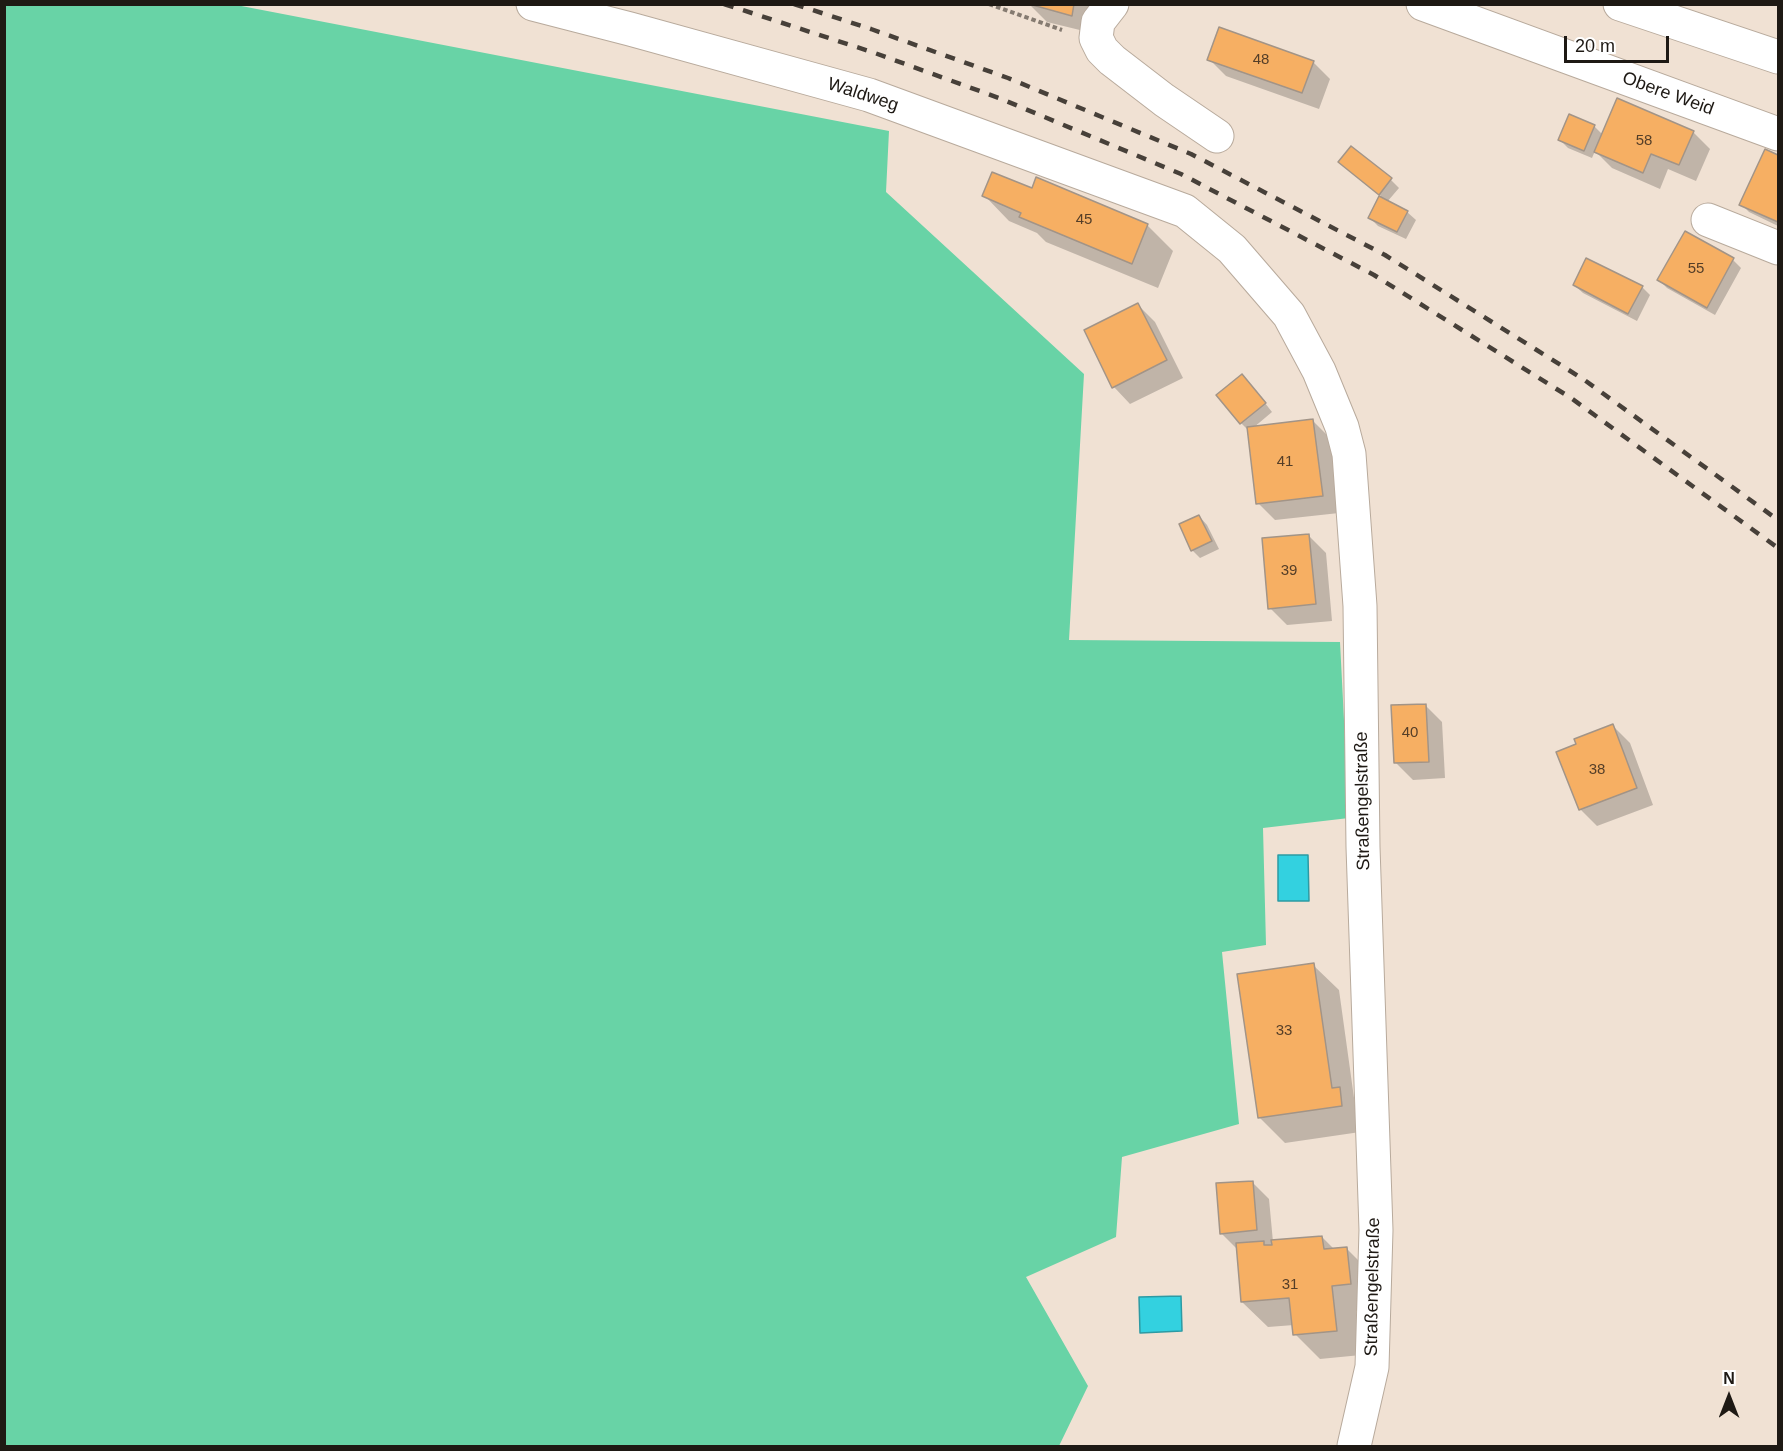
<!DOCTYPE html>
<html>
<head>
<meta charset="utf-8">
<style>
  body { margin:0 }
  #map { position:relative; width:1783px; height:1451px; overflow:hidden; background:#f0e1d3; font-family:Arial,sans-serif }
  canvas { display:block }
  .frame { position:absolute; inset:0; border:6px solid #1e1914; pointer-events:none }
  .north { position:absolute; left:1699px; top:1367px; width:60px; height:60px; -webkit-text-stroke:4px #fff; paint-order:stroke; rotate:0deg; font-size:16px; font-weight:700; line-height:24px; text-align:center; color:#1e1914 }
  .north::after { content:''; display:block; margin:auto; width:21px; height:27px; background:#1e1914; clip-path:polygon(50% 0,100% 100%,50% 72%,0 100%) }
  .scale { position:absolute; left:1564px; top:36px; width:105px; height:27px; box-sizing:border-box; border:3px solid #1e1914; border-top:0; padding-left:8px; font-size:18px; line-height:21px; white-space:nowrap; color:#1e1914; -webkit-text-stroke:4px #fff; paint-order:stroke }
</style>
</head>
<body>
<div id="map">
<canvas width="1783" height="1451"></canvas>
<div class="frame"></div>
<div class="north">N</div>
<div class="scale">20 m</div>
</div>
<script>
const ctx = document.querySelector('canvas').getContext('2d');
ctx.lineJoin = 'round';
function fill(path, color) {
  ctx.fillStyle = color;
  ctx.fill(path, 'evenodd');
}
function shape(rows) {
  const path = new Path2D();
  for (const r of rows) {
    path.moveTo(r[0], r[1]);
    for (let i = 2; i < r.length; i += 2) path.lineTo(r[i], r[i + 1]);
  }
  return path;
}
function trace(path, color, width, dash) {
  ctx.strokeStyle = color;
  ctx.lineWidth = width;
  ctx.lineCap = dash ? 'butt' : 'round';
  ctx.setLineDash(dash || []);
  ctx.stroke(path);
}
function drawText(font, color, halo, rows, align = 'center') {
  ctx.font = font + ' Arial,sans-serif';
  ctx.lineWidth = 4.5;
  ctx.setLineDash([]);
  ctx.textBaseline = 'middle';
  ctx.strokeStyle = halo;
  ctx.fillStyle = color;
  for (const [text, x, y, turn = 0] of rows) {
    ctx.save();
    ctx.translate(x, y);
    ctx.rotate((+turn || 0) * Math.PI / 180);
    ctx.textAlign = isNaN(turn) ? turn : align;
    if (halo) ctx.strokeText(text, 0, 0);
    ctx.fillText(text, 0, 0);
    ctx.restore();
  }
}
const green = shape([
  [231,4,889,131,886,192,1084,374,1069,640,1340,642,1349,818,1263,828,1266,945,1222,952,1239,1124,1122,1157,1116,1237,1026,1277,1088,1386,1059,1446,5,1446,5,5]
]);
const water = shape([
  [1278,855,1308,855,1309,901,1278,901,1278,855],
  [1181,1296,1182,1331,1140,1333,1139,1297,1181,1296]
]);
const shadow = shape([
  [1095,4,1088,32,1047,22,1030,5],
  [1209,59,1313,62,1330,79,1319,109,1226,76],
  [1594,126,1603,135,1693,132,1710,149,1696,181,1668,169,1660,189,1612,168,1595,151,1592,158,1568,148,1560,140],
  [1765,151,1778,157,1778,226,1749,212,1741,204],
  [1340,162,1391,180,1399,188,1387,202,1407,212,1416,220,1406,239,1378,226,1370,218,1381,196],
  [1037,179,1148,226,1173,251,1158,288,1046,242,1037,233,1009,221,984,195,1032,190],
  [1685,233,1733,260,1741,268,1715,315,1667,288,1659,280],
  [1574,285,1642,287,1650,295,1637,321,1583,293],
  [1138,305,1155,322,1183,378,1130,404,1114,387],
  [1250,384,1272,412,1253,428,1313,421,1330,438,1339,513,1275,520,1258,503,1249,431,1241,423],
  [1199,516,1207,525,1219,549,1200,558,1192,550],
  [1309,536,1326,553,1332,621,1287,625,1270,608],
  [1425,705,1442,722,1445,778,1413,780,1396,763],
  [1613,726,1630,743,1653,805,1597,826,1580,809,1578,745],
  [1313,965,1339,990,1355,1105,1367,1131,1285,1143,1259,1117],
  [1252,1182,1269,1199,1273,1242,1322,1237,1334,1249,1346,1248,1371,1273,1375,1309,1356,1311,1361,1355,1320,1359,1295,1334,1294,1325,1268,1327,1242,1302,1238,1250,1221,1233]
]);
const building = shape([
  [1029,4,1074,4,1072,16,1029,4],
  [1219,27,1314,61,1302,93,1207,60,1219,27],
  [1617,98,1694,131,1679,165,1651,154,1643,173,1594,152,1617,98],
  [1569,114,1595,125,1584,151,1558,140,1569,114],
  [1351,146,1392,178,1379,195,1338,162,1351,146],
  [1765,149,1778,155,1778,222,1739,205,1765,149],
  [992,172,1032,188,1036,177,1148,224,1132,264,1019,217,1021,213,982,196,992,172],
  [1379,196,1408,211,1397,232,1368,218,1379,196],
  [1685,231,1734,258,1707,308,1657,280,1685,231],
  [1586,258,1643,286,1628,314,1573,285,1586,258],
  [1138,303,1167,360,1112,388,1084,330,1138,303],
  [1242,374,1266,403,1240,424,1216,395,1242,374],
  [1313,419,1323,496,1256,504,1247,427,1313,419],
  [1199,515,1212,541,1191,551,1179,524,1199,515],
  [1309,534,1316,604,1268,609,1262,538,1309,534],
  [1426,704,1429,762,1394,763,1391,705,1426,704],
  [1613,724,1637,788,1579,810,1556,752,1576,744,1574,739,1613,724],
  [1314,963,1332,1088,1340,1087,1342,1106,1258,1118,1237,974,1314,963],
  [1253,1181,1257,1230,1220,1234,1216,1183,1253,1181],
  [1322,1236,1324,1249,1347,1247,1351,1284,1332,1286,1337,1331,1293,1335,1289,1298,1241,1302,1236,1243,1264,1241,1264,1245,1272,1245,1271,1240,1322,1236]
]);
const path = shape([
  [989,4,1062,30]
]);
const minor = shape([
  [533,4,630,29,869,95,1185,211,1232,249,1289,315,1319,371,1342,427,1349,454,1360,606,1363,847,1376,1230,1372,1367,1354,1446],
  [1112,4,1098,22,1096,38,1102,50,1112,60,1164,100,1217,136],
  [1423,4,1778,134],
  [1708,220,1778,248]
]);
const major = shape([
  [1620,4,1778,57]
]);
const rail = shape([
  [724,4,872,52,999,98,1181,174,1374,275,1571,398,1778,548],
  [794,4,871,29,1008,78,1191,154,1385,255,1583,379,1778,520]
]);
const numberNames = [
  ["48",1261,60],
  ["58",1644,141],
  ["45",1084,220],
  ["55",1696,269],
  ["41",1285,462],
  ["39",1289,571],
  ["40",1410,733],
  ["38",1597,770],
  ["33",1284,1031],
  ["31",1290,1285]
];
const streetNames = [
  ["Obere Weid",1668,94,20],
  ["Waldweg",863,95,18],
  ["Straßengelstraße",1363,801,-91],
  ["Straßengelstraße",1373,1287,-89]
];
fill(green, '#68d3a6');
fill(water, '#33d1e0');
trace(water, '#2d9aa3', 1.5);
fill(shadow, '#0003');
fill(building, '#f6af63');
trace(building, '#a29487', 1.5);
trace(minor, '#b8aa9c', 35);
trace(major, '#b8aa9c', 35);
trace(path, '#857b71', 4, [4.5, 3]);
trace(minor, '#fff', 33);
trace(major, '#fff', 33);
trace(rail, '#474039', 4.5, [10, 10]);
drawText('15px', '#543e28', null, numberNames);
drawText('18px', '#1e1914', '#fff', streetNames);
</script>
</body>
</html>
